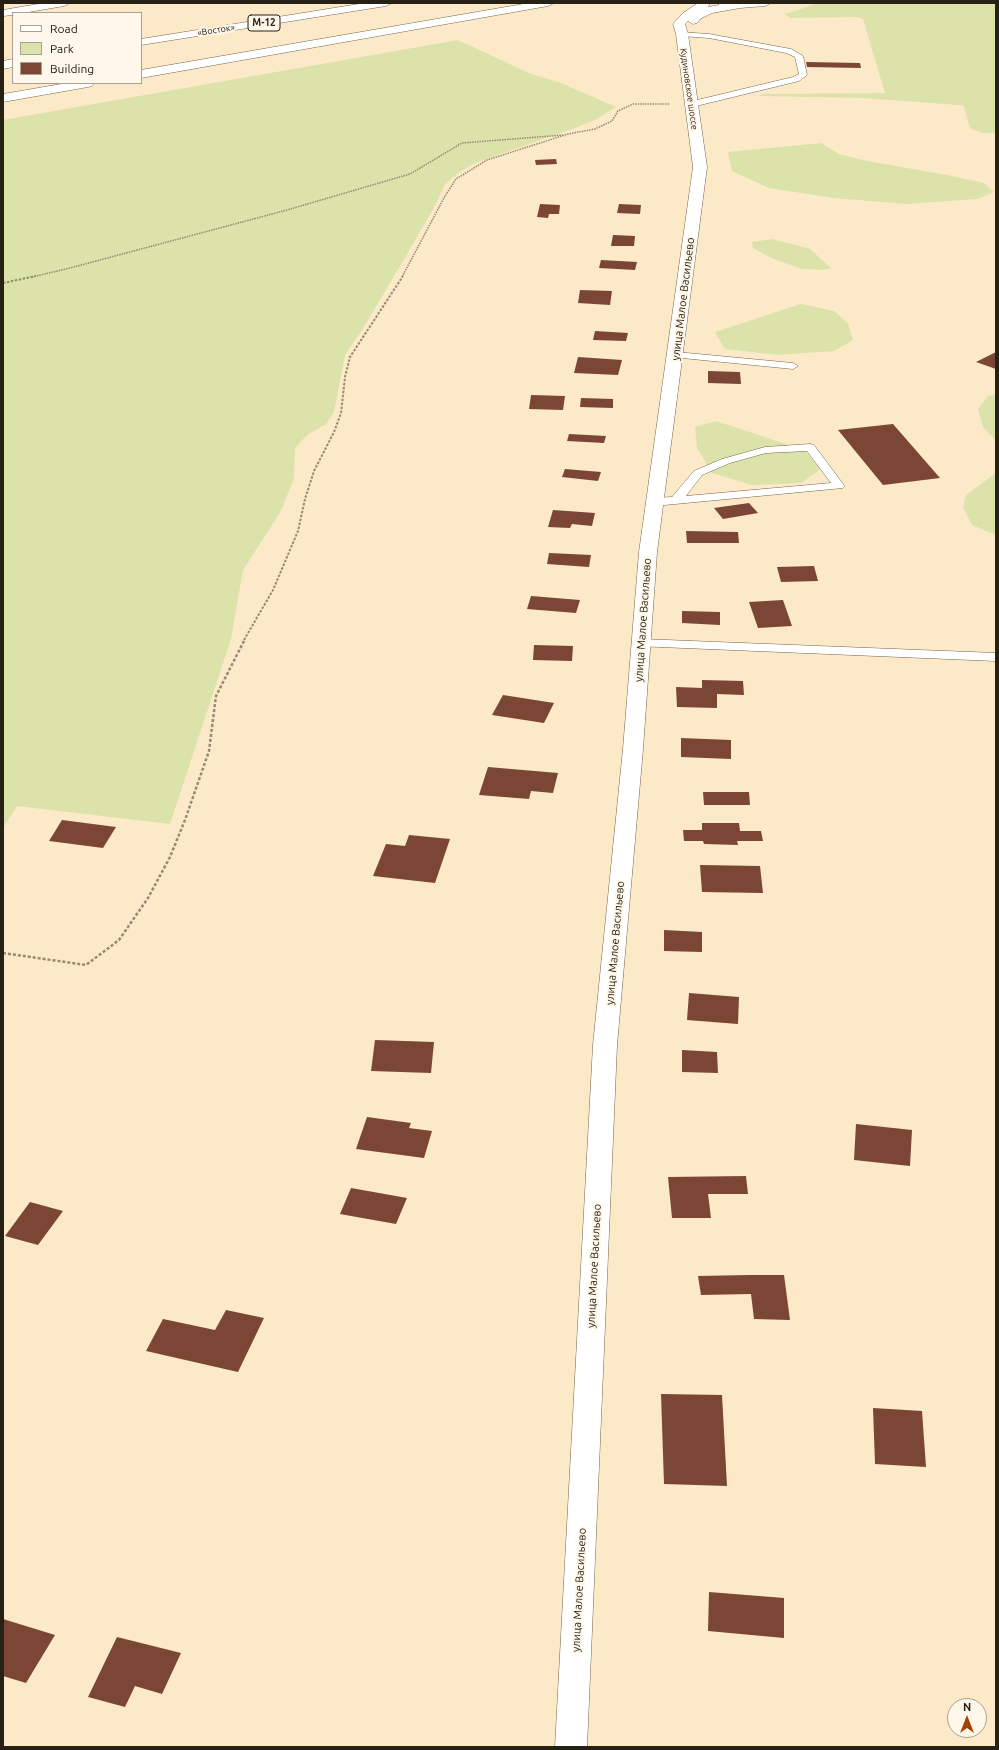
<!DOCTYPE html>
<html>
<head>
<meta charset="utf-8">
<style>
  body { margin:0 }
  #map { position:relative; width:999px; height:1750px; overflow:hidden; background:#fbe9c8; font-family:Ubuntu,sans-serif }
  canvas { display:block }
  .frame { position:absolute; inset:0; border:4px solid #272014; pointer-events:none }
  .legend { position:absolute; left:12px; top:12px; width:130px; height:72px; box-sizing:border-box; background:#fff7ea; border:1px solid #a9a194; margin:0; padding:5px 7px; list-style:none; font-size:12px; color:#272014 }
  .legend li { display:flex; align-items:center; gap:8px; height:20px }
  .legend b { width:20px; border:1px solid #a9a194 }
  .north { position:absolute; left:947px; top:1698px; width:40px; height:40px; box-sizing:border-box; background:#fff7ea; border:1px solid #a9a194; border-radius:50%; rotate:0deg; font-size:11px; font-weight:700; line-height:16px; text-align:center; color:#272014 }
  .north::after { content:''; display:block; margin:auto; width:14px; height:18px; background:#a34103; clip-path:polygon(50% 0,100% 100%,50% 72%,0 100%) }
</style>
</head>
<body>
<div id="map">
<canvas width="999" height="1750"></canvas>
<div class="frame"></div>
<ul class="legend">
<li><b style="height:5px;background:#fff"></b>Road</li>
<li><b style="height:11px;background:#dce3aa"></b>Park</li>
<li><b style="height:11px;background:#7b4636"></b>Building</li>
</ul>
<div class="north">N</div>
</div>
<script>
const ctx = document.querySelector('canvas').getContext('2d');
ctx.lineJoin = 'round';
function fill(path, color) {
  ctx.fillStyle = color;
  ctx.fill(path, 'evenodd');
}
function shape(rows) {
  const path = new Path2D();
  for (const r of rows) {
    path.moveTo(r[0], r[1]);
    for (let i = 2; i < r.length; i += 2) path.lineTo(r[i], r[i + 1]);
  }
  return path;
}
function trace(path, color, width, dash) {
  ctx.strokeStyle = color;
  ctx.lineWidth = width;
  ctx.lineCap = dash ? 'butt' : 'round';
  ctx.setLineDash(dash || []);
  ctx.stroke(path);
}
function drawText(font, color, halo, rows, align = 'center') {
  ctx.font = font + ' Ubuntu,sans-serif';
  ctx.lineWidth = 4;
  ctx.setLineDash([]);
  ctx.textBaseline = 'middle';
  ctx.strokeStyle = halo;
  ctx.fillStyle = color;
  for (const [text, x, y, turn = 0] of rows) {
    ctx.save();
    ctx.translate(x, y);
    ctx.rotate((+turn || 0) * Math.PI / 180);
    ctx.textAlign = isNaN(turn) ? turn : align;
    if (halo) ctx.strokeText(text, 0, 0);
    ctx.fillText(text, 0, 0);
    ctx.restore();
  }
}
const green = shape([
  [817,3,996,3,996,133,982,133,970,128,964,106,959,105,863,98,761,96,760,95,764,94,885,93,863,19,857,17,791,18,784,14,798,10],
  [458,40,531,74,561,83,616,107,597,119,575,128,475,163,458,173,445,184,436,204,406,256,362,330,345,355,334,412,326,424,307,435,295,448,294,478,281,511,243,570,231,639,170,824,17,806,3,828,3,120],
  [821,143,839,154,862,160,952,176,984,183,994,192,977,199,907,204,834,198,769,188,732,171,728,152],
  [772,239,810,249,831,268,823,270,802,269,771,258,753,248,752,242],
  [801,304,834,311,848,323,853,340,834,351,778,355,725,349,715,332],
  [996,394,996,441,983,427,978,409,988,396],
  [716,421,804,450,821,469,801,483,752,485,712,473,697,448,695,427],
  [996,473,996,535,972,525,963,507,966,495]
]);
const building = shape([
  [806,62,860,63,861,68,807,67],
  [556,159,557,164,536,165,535,160],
  [540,204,560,205,559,214,549,214,548,218,537,217],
  [619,204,641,205,640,214,617,213],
  [613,235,635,236,634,246,611,246],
  [601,260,637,262,635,270,599,268],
  [580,290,612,291,610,305,578,303],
  [595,331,628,333,626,341,593,340],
  [996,352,996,369,976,362],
  [578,357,622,360,618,375,574,373],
  [708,371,740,372,741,384,708,383],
  [531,395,565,396,563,410,529,409],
  [581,398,613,399,613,408,580,407],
  [893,424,940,478,883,485,838,430],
  [569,434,606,436,604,443,567,441],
  [565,469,601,472,598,481,562,477],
  [749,503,758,513,723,519,714,508],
  [553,510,595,513,592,526,572,524,570,528,548,527],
  [686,531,738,532,739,543,687,543],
  [549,553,591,555,589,567,547,564],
  [814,566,818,581,781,582,777,567],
  [531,596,580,600,576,613,527,609],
  [783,600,792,626,758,628,749,602],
  [682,611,720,612,720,625,682,623],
  [534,645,573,646,572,661,533,660],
  [702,680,743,681,744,695,717,694,717,708,677,707,676,687,702,688],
  [503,695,554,703,544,723,492,715],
  [681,738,731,740,731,759,681,757],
  [488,767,558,773,553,793,531,791,529,799,479,795],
  [703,792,749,792,750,805,704,805],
  [62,820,116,827,103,848,49,841],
  [702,823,739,823,740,831,761,831,763,841,737,841,738,845,704,844,703,841,684,841,683,830,702,830],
  [409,835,450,839,435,883,373,876,386,844,405,846],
  [700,865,760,866,763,893,702,892],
  [664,930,702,932,702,952,664,951],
  [689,993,739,997,738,1024,687,1020],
  [375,1040,434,1042,431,1073,371,1071],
  [682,1050,717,1052,718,1073,682,1072],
  [367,1117,411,1123,409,1128,432,1131,424,1158,356,1149],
  [856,1124,912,1130,910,1166,854,1160],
  [746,1176,748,1194,708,1194,711,1218,672,1218,668,1177],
  [351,1188,407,1198,396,1224,340,1214],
  [30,1202,63,1211,38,1245,5,1236],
  [749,1275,784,1275,790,1320,754,1319,751,1294,701,1295,698,1276],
  [226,1310,264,1318,238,1372,146,1351,163,1319,215,1330],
  [661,1394,722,1395,727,1486,664,1484],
  [873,1408,922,1411,926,1467,875,1464],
  [709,1592,784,1598,784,1638,708,1631],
  [3,1619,55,1635,26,1683,3,1676],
  [117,1637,181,1653,162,1694,135,1686,125,1707,88,1697]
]);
const pathFar2 = shape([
  [32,277,70,268,287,210,410,174,462,143,563,135],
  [402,277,445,196,456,179,487,160,568,134,595,129,612,121,618,111,633,104,669,104]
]);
const pathFar1 = shape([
  [3,283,36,276],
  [244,640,273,590,298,531,305,499,314,471,334,432,341,413,345,377,350,357,403,276]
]);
const path = shape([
  [3,953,86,965,119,940,148,898,170,857,185,820,209,751,216,696,245,639]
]);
const lane = shape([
  [679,32,709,34,791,49,803,56,807,75,799,81,692,107,689,106,688,104,689,102,793,77,799,74,795,57,786,53,709,38,682,36,679,36,679,32],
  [676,352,793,363,798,366,793,369,672,357,671,355,672,353,676,352],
  [810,444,814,445,843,484,845,486,843,488,654,506,650,505,648,502,650,499,654,498,672,497,694,471,722,459,765,447,810,444],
  [807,451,831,483,686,496,702,475,730,463,766,453,807,451],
  [641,639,996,653,996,661,636,646,634,643,636,640,641,639]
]);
const secondary = shape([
  [44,3,70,3,64,6,23,13,13,13,13,15,3,16,3,10,44,3],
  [529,3,554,3,548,6,141,78,141,70,529,3],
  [698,3,710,3,708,7,719,5,719,3,771,3,765,6,740,8,712,13,700,19,697,23,693,24,688,21,685,24,688,34,707,167,657,552,643,749,617,1045,587,1747,555,1747,593,1045,623,749,639,552,693,167,676,34,673,24,683,13,698,3],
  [67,83,94,83,92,86,88,87,3,102,3,94,67,83]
]);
const highway = shape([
  [365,3,392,3,386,6,141,45,141,39,365,3],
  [13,59,13,67,3,69,3,61,13,59]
]);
const farStreetnames = [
  ["«Восток»",216,30,-9],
  ["Кудиновское шоссе",689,89,82]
];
const shields = [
  [264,23,32]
];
const shieldNames = [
  ["М-12",264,23]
];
const streetNames = [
  ["улица Малое Васильево",683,299,-83],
  ["улица Малое Васильево",643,620,-86],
  ["улица Малое Васильево",615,943,-85],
  ["улица Малое Васильево",594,1266,-87],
  ["улица Малое Васильево",579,1590,-87]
];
fill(green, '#dce3aa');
fill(building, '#7b4636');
trace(lane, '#756548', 1);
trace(secondary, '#756548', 1);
trace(highway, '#756548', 1);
trace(pathFar2, '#978a73', 1.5, [1.5, 1]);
trace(pathFar1, '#978a73', 2, [2.5, 1.5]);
trace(path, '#978a73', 2.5, [3, 2]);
fill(lane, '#fff');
fill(secondary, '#fff');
fill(highway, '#fff');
drawText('9px', '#272014', '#fff7ea', farStreetnames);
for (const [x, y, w] of shields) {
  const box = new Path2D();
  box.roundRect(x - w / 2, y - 8, w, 16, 3);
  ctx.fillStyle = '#fff7ea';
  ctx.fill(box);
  trace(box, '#272014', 1);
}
drawText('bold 10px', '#272014', null, shieldNames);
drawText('11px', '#272014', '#fff7ea', streetNames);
</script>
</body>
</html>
